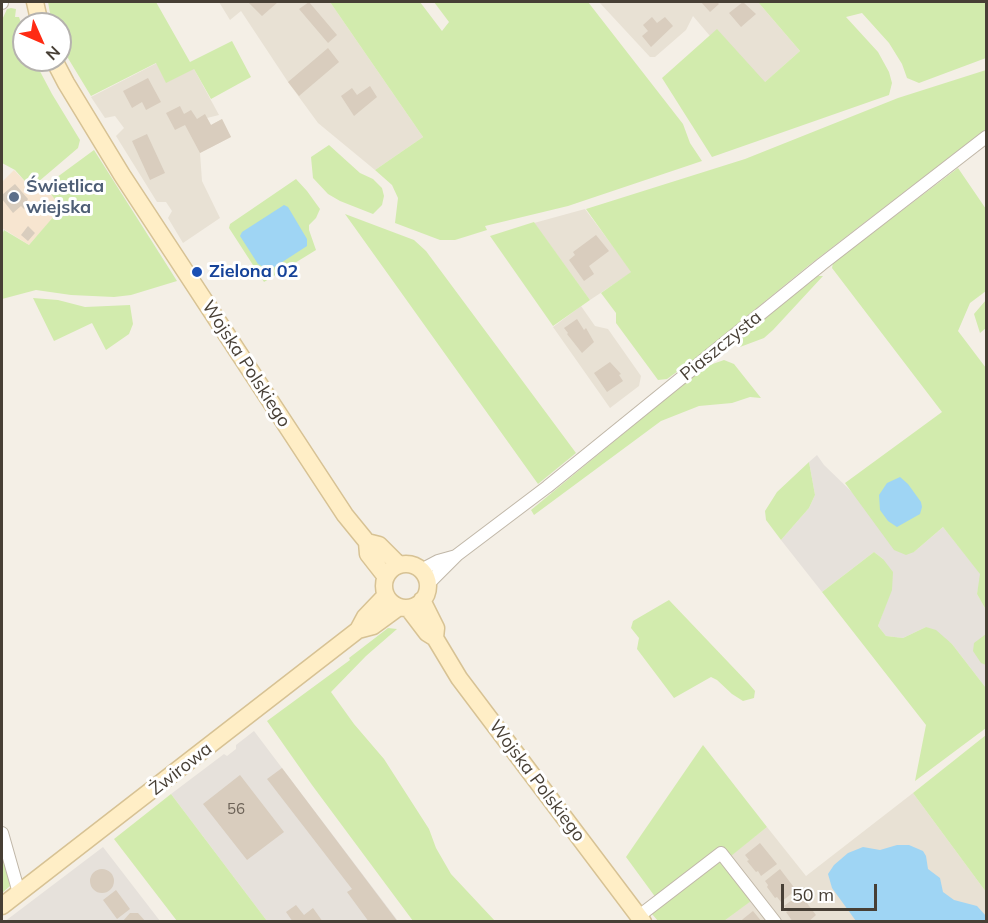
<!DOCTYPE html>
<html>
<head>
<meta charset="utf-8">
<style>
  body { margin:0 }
  #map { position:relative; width:988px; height:923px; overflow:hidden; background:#f4efe6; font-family:Mulish,sans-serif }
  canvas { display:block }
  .frame { position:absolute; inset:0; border:3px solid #473f35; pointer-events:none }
  .north { position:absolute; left:12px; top:12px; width:60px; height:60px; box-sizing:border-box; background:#fff; border:2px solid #b5b2ae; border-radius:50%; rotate:135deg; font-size:16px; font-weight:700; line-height:24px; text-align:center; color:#473f35 }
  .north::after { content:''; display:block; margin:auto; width:21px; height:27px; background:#ff2b13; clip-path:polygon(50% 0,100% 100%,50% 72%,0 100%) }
  .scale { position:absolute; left:781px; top:884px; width:96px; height:27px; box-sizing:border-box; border:3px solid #473f35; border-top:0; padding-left:8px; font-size:18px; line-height:21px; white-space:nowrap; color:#473f35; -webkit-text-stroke:4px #fff; paint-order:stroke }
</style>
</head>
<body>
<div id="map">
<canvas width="988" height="923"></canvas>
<div class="frame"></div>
<div class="north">N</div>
<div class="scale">50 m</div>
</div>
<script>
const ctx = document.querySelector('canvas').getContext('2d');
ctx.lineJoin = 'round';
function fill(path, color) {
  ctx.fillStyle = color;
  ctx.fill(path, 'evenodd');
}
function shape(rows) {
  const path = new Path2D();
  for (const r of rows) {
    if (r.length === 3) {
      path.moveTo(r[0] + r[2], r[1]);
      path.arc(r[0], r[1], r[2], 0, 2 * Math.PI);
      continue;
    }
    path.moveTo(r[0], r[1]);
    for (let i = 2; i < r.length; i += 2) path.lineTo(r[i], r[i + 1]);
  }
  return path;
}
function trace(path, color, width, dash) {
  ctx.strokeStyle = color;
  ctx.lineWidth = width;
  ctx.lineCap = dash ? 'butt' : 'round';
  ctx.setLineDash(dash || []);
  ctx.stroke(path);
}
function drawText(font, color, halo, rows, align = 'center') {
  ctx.font = font + ' Mulish,sans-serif';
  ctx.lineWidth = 6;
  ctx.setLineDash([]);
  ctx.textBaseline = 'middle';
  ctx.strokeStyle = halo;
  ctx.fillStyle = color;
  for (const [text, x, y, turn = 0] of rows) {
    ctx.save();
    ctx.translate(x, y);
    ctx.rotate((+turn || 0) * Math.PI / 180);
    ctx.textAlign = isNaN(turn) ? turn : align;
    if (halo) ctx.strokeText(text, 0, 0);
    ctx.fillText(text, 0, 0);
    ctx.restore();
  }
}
const residential = shape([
  [219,2,330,2,423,137,375,170,318,123,288,82,241,11,230,20],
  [599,2,758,2,800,51,764,83,717,30,710,36,693,16,686,30,655,57,650,57],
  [157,63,194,69,219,115,207,118,211,125,222,119,231,137,200,153,202,181,220,218,183,243,168,218,172,211,166,202,157,202,116,136,124,128,115,116,105,118,91,97],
  [585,209,632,272,590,300,534,223],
  [581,306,595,326,608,329,641,376,639,386,610,408,553,327],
  [913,793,986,892,986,921,724,921,750,901,721,863,767,827,806,876]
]);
const commercial = shape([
  [14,170,31,188,39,180,62,208,29,245,2,228,2,182]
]);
const industrial = shape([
  [817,455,824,465,914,552,943,527,981,574,977,594,986,610,986,688,952,644,926,627,903,638,886,636,878,626,891,590,883,559,874,552,822,592,781,540,809,508,815,495,809,462],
  [254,731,282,768,398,921,267,921,171,794,224,754,227,756,236,749,236,745],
  [103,847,160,921,4,922]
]);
const green = shape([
  [48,2,156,2,190,62,232,41,251,77,211,99,194,69,166,83,156,63,91,96,60,45,60,24,52,24],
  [330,2,420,2,442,31,449,22,434,2,588,2,683,124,690,143,702,161,568,206,485,226,487,230,455,240,440,240,395,223,398,198,392,185,375,170,423,137],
  [758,2,986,2,986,58,919,83,907,78,902,64,889,43,862,13,846,17,878,52,889,72,892,83,889,95,712,157,662,78,717,29,765,82,800,51],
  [11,8,16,9,15,17,19,17,24,32,24,60,34,60,52,94,80,140,78,148,31,188,15,170,2,163,2,20,7,9],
  [986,70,986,129,808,266,696,358,667,379,658,380,616,323,616,313,601,293,631,272,586,209,745,159,898,98],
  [329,145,360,173,373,179,382,188,384,196,382,205,373,214,340,201,328,194,313,178,311,157],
  [94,150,177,281,131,295,114,297,71,295,36,290,2,299,2,235,4,230,29,245,61,208,45,186],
  [958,168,986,209,986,291,970,303,958,331,986,368,986,610,977,594,980,574,943,527,914,552,906,555,894,550,845,483,942,412,832,268,833,263],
  [296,179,307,191,320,209,316,218,309,225,309,230,316,250,264,282,229,228,230,224],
  [345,214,414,240,426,251,576,453,538,484],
  [534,222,590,300,553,326,490,236],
  [818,276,823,276,773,330,764,338,740,347,739,339,742,335],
  [33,298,58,300,85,307,130,305,133,324,129,334,106,350,92,323,54,341],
  [986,300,986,328,980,333,974,314],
  [724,360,734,364,761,398,750,397,732,403,699,406,661,421,534,515,531,510,704,367],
  [809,462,815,495,809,508,781,540,766,520,765,511,777,492],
  [874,552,883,559,893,572,892,590,878,626,886,636,903,638,926,627,936,630,952,644,986,688,986,728,915,781,926,725,822,592],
  [669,600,749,684,755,691,754,698,743,701,732,694,717,680,711,677,674,698,637,649,639,638,631,628,633,621],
  [388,628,397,629,366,656,331,692,354,724,384,759,429,829,436,848,451,874,495,921,413,921,312,785,267,721,350,660,349,658],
  [986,634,986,665,981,663,973,651,974,643],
  [986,735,986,892,913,793],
  [703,745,767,827,731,856,722,846,656,898,626,857],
  [171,794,267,921,177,921,114,839],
  [5,859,10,886,2,893,2,862],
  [718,863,721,863,751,901,724,921,658,921,652,914]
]);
const water = shape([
  [284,205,288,207,307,239,307,246,273,268,267,269,258,264,240,236,242,232],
  [900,477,908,484,921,502,922,507,920,514,897,527,888,521,880,510,879,495,887,483],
  [897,845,909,845,923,851,926,856,928,869,940,878,943,892,954,900,977,906,986,916,986,921,856,921,832,888,828,874,834,865,848,853,863,847,880,850]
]);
const building = shape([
  [248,2,278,2,262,16],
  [309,2,337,35,328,43,299,9],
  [701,2,717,2,719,4,710,12],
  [743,2,756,14,741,27,729,13],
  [652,17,657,23,665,17,673,26,651,47,642,36,648,31,643,25],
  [328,48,339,62,299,96,288,82],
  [148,78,161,102,146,110,142,102,132,108,123,91],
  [370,86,377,97,354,116,341,96,352,88,357,95],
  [180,106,184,114,191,110,197,119,205,114,211,125,222,119,231,137,200,153,185,125,175,130,166,113],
  [147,134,165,173,150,180,132,141],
  [15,184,28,199,26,202,29,205,24,209,21,206,13,213,2,199,2,195],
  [28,226,35,233,28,241,21,235],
  [596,235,609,251,589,266,594,274,584,281,569,260,575,255,573,252],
  [577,319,584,330,586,328,594,342,582,353,567,334,568,333,564,328],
  [610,362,621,374,619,375,623,381,607,392,594,373],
  [282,768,398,922,369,922,347,892,352,889,267,779],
  [240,775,284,832,247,860,203,804],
  [760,843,777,864,761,876,758,871,756,872,747,861,749,860,745,855],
  [102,881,12],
  [780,869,796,890,781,902,777,897,775,898,767,887,768,885,765,881],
  [116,890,130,909,117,919,103,900],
  [800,894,816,915,808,922,793,922,786,912,788,911,784,906],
  [296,905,304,915,313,908,323,922,293,922,286,912],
  [753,911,762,922,740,922,743,919],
  [130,913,138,913,146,922,122,922]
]);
const street = shape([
  [2,3,2,2],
  [421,570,438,561,456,556],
  [427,585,457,555,547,487,822,264,986,137],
  [2,833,19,893],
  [639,916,721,853,775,922]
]);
const secondary = shape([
  [35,2,40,24],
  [54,60,66,83,122,175,345,515,367,542,379,545,399,565],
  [367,542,368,554,386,577],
  [406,586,22],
  [422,600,436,628,435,638],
  [408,608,427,633,435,638,459,678,643,922],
  [358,630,365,617,386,595],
  [2,906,358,630,373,626,399,607]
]);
const markers = [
  [14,197,6,"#5c6f8a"],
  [197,272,6,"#1a4fb4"]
];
const numberNames = [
  ["56",236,809]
];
const serviceNames = [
  ["Świetlica",26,187],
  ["wiejska",26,208]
];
const transitNames = [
  ["Zielona 02",209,272]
];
const streetNames = [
  ["Piaszczysta",721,346,-39],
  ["Wojska Polskiego",246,364,57],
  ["Żwirowa",181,769,-38],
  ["Wojska Polskiego",537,781,53]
];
fill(residential, '#e8e1d4');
fill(commercial, '#f7e5d0');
fill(industrial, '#e6e1db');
fill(green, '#d2ebad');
fill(water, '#9fd5f4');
fill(building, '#d9cdbe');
trace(street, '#c0b7a8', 14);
trace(secondary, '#d7c294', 19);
trace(street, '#fff', 12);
trace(secondary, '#ffeec6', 16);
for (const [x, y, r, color] of markers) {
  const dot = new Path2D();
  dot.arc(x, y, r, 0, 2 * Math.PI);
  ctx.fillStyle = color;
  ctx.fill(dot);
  trace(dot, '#fff', 2);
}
drawText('15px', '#6c6257', null, numberNames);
drawText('bold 18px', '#4e5e75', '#fff', serviceNames, 'left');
drawText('bold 18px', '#164399', '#fff', transitNames, 'left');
drawText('18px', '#473f35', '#fff', streetNames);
</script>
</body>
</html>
